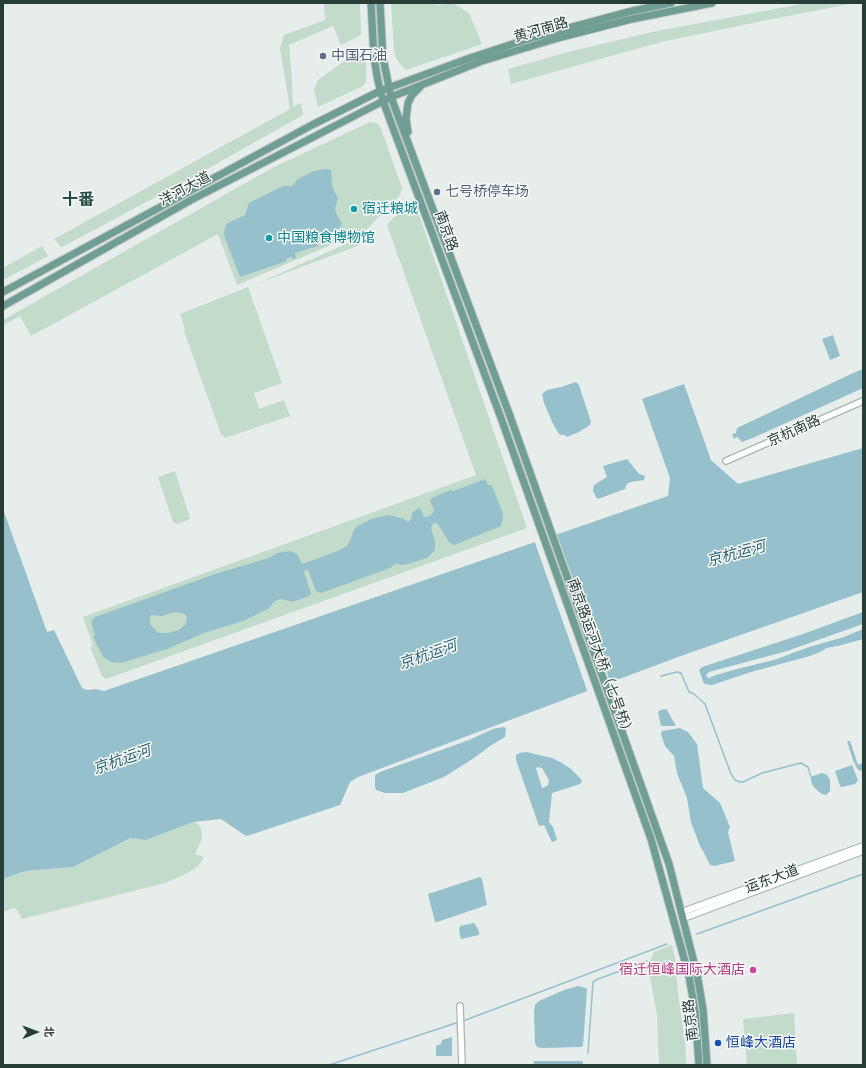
<!DOCTYPE html>
<html>
<head>
<meta charset="utf-8">
<style>
  body { margin:0 }
  #map { position:relative; width:866px; height:1068px; overflow:hidden; background:#e6edea; font-family:"Work Sans","Noto Sans SC",sans-serif }
  canvas { display:block }
  .frame { position:absolute; inset:0; border:4px solid #273d38; pointer-events:none }
  .north { position:absolute; left:16px; top:1012px; width:40px; height:40px; -webkit-text-stroke:3px #f7faf8; paint-order:stroke; rotate:89deg; font-size:11px; font-weight:700; line-height:16px; text-align:center; color:#273d38 }
  .north::after { content:''; display:block; margin:auto; width:14px; height:18px; background:#273d38; clip-path:polygon(50% 0,100% 100%,50% 72%,0 100%) }
</style>
</head>
<body>
<div id="map">
<canvas width="866" height="1068"></canvas>
<div class="frame"></div>
<div class="north">北</div>
</div>
<script>
const ctx = document.querySelector('canvas').getContext('2d');
ctx.lineJoin = 'round';
function fill(path, color) {
  ctx.fillStyle = color;
  ctx.fill(path, 'evenodd');
}
function shape(rows) {
  const path = new Path2D();
  for (const r of rows) {
    path.moveTo(r[0], r[1]);
    for (let i = 2; i < r.length; i += 2) path.lineTo(r[i], r[i + 1]);
  }
  return path;
}
function trace(path, color, width, dash) {
  ctx.strokeStyle = color;
  ctx.lineWidth = width;
  ctx.lineCap = dash ? 'butt' : 'round';
  ctx.setLineDash(dash || []);
  ctx.stroke(path);
}
function drawText(font, color, halo, rows, align = 'center') {
  ctx.font = font + ' "Work Sans","Noto Sans SC",sans-serif';
  ctx.lineWidth = 3;
  ctx.setLineDash([]);
  ctx.textBaseline = 'middle';
  ctx.strokeStyle = halo;
  ctx.fillStyle = color;
  for (const [text, x, y, turn = 0] of rows) {
    ctx.save();
    ctx.translate(x, y);
    ctx.rotate((+turn || 0) * Math.PI / 180);
    ctx.textAlign = isNaN(turn) ? turn : align;
    if (halo) ctx.strokeText(text, 0, 0);
    ctx.fillText(text, 0, 0);
    ctx.restore();
  }
}
const green = shape([
  [324,3,360,3,361,35,341,45,333,26,289,45,292,79,293,107,301,103,303,115,193,177,64,246,61,247,54,239,290,109,280,48,284,35,325,20],
  [391,3,434,3,435,5,453,3,469,13,482,44,406,70,400,64,396,58,394,49],
  [807,3,855,3,772,19,661,42,511,84,508,69,568,52,652,32],
  [364,52,366,58,366,82,363,86,318,107,314,89,318,80,346,60],
  [370,122,377,123,380,126,402,188,400,195,366,230,237,285,218,234,31,336,20,316,3,325,3,320,274,167],
  [408,202,415,203,527,528,106,679,102,676,90,647,93,646,83,617,476,475,387,225],
  [355,240,357,240,360,245,256,284],
  [42,246,48,256,3,280,3,268],
  [248,287,282,383,254,393,259,409,284,400,290,416,225,438,221,434,184,331,185,330,180,314],
  [175,471,190,518,190,519,178,524,173,522,158,477],
  [193,822,198,824,201,829,202,839,195,854,203,856,203,859,197,867,186,874,165,883,22,919,17,910,13,908,3,912,3,879,25,871,73,867,132,838,146,840],
  [672,945,675,958,678,993,685,1042,686,1065,659,1065,657,1015,650,977,650,961,654,952],
  [794,1013,797,1065,744,1065,747,1064,743,1019]
]);
const water = shape([
  [325,169,331,170,332,186,338,199,335,208,336,213,342,224,331,239,318,244,318,246,295,253,296,258,292,259,291,257,286,259,287,261,240,277,225,238,224,233,226,225,228,223,245,215,249,203,283,186,292,186,298,179,314,171],
  [833,335,840,356,830,360,822,339],
  [863,369,863,388,755,437,742,442,737,437,734,439,732,434,736,433,737,428,851,374],
  [576,382,579,385,591,422,590,425,579,432,567,437,565,435,561,435,559,434,552,422,544,403,542,394,547,390,561,387],
  [684,384,711,460,738,484,863,448,863,592,678,657,358,777,350,782,340,805,253,834,246,836,221,819,193,822,146,840,131,838,73,867,25,871,3,879,3,509,47,632,54,630,82,688,87,690,96,689,104,691,668,496,670,478,642,399],
  [627,459,639,474,645,476,644,480,631,482,627,484,625,489,598,499,596,497,593,491,594,485,607,477,603,466],
  [485,479,488,485,492,486,502,511,503,517,501,526,454,545,449,542,437,523,435,523,433,524,431,528,435,541,435,550,427,558,404,565,395,564,390,568,321,593,316,591,308,570,305,570,304,572,311,593,309,596,292,602,282,599,277,600,273,603,268,609,243,621,204,633,167,649,121,663,111,662,103,657,94,639,93,636,95,635,91,622,95,617,215,574,269,558,277,553,290,551,297,554,302,564,308,562,338,551,347,546,351,539,353,532,357,526,372,519,388,515,402,518,408,522,412,518,412,513,417,509,420,508,424,517,429,516,433,513,434,510,430,501,432,498,450,490,454,491],
  [175,612,185,614,187,618,185,625,179,630,168,633,160,633,157,632,150,624,150,617,151,615,162,616],
  [863,612,863,624,787,651,709,672,706,675,708,678,709,678,716,675,741,668,774,660,809,647,844,637,863,629,863,639,838,646,827,648,820,652,810,656,751,672,712,685,704,684,699,670,702,667,803,634],
  [666,709,667,710,676,726,661,726,658,712,660,710],
  [503,727,506,728,505,737,490,746,474,758,444,777,403,793,385,793,376,790,375,786,375,775,380,772,469,740,493,729],
  [680,728,688,732,697,744,703,788,720,803,730,827,728,832,735,861,714,866,710,865,703,851,700,846,691,822,687,798,677,773,674,756,665,746,661,734,662,731],
  [847,741,850,741,858,765,863,763,863,771,858,770,853,760],
  [526,752,552,758,562,763,571,769,580,778,582,781,580,784,552,793,549,822,553,827,557,840,552,842,544,825,539,826,516,760,516,755,520,753],
  [538,767,542,768,549,780,548,785,543,788,542,788,536,768],
  [852,765,858,780,855,784,842,787,840,786,835,771],
  [822,773,827,775,830,780,830,791,826,795,822,794,819,792,813,786,811,780,811,777,813,776],
  [480,877,482,879,487,905,437,922,435,922,428,894],
  [474,923,479,931,479,935,461,939,459,930,460,926],
  [578,986,586,988,587,990,583,1046,580,1047,541,1048,537,1047,535,1043,534,1012,535,1005,539,1001,564,990],
  [452,1037,452,1056,436,1056,436,1046,441,1044,442,1040],
  [534,1061,582,1061,583,1062,583,1065,533,1065]
]);
const pier = shape([
  [556,532,611,684,588,693,534,540]
]);
const stream = shape([
  [661,676,677,672,681,673,689,692,694,694,705,704,731,774,735,780,740,782,743,782,762,773,801,763,808,767,811,777],
  [697,934,863,874],
  [463,1021,667,944],
  [588,1053,593,982,598,979,647,961],
  [329,1065,459,1022]
]);
const tertiary = shape([
  [726,461,863,401],
  [460,1006,462,1065]
]);
const secondary = shape([
  [682,912,863,846],
  [684,918,863,851]
]);
const primary = shape([
  [371,3,374,58,378,81,383,101,501,418,651,839,689,976,695,1011,699,1065],
  [380,3,383,58,391,97,510,416,669,864,697,974,703,1009,707,1065],
  [408,132,406,119,408,103,412,95,420,87],
  [3,292,312,125,380,91,470,58,531,38,632,11,671,3],
  [3,306,191,200,391,97,482,61,558,38,632,19,712,3]
]);
const markers = [
  [323,56,4,"#5c6f8a"],
  [437,192,4,"#5c6f8a"],
  [354,209,4,"#0f9aa8"],
  [269,238,4,"#0f9aa8"],
  [753,970,4,"#d1479c"],
  [718,1043,4,"#1a4fb4"]
];
const streetNames = [
  ["黄河南路",541,30,-16],
  ["洋河大道",185,189,-28],
  ["南京路",446,231,70],
  ["京杭南路",794,431,-24],
  ["南京路运河大桥（七号桥）",600,658,70],
  ["运东大道",772,879,-20],
  ["南京路",691,1020,-97]
];
const serviceNames = [
  ["中国石油",331,56],
  ["七号桥停车场",445,192]
];
const cultureNames = [
  ["宿迁粮城",362,209],
  ["中国粮食博物馆",277,238]
];
const hotelNames = [
  ["宿迁恒峰国际大酒店",745,970]
];
const transitNames = [
  ["恒峰大酒店",726,1043]
];
const waterNames = [
  ["京杭运河",736,554,-15],
  ["京杭运河",428,655,-19],
  ["京杭运河",122,760,-19]
];
const quarterNames = [
  ["十番",78,200]
];
fill(green, '#c2dbca');
fill(water, '#96c0cb');
fill(pier, '#e6edea');
trace(stream, '#96c0cb', 1.5);
trace(tertiary, '#a9b5b1', 8);
trace(secondary, '#a3b5af', 8);
trace(primary, '#c3c9c7', 9);
trace(tertiary, '#fff', 5.5);
trace(secondary, '#fff', 6);
trace(primary, '#709d94', 7);
for (const [x, y, r, color] of markers) {
  const dot = new Path2D();
  dot.arc(x, y, r, 0, 2 * Math.PI);
  ctx.fillStyle = color;
  ctx.fill(dot);
  trace(dot, '#f7faf8', 1.5);
}
drawText('14px', '#273d38', '#f7faf8', streetNames);
drawText('14px', '#4e5e75', '#f7faf8', serviceNames, 'left');
drawText('14px', '#0d838f', '#f7faf8', cultureNames, 'left');
drawText('14px', '#b23c85', '#f7faf8', hotelNames, 'right');
drawText('14px', '#164399', '#f7faf8', transitNames, 'left');
drawText('italic 15px', '#286373', '#f7faf8', waterNames);
drawText('bold 16px', '#254d45', '#f7faf8', quarterNames);
</script>
</body>
</html>
